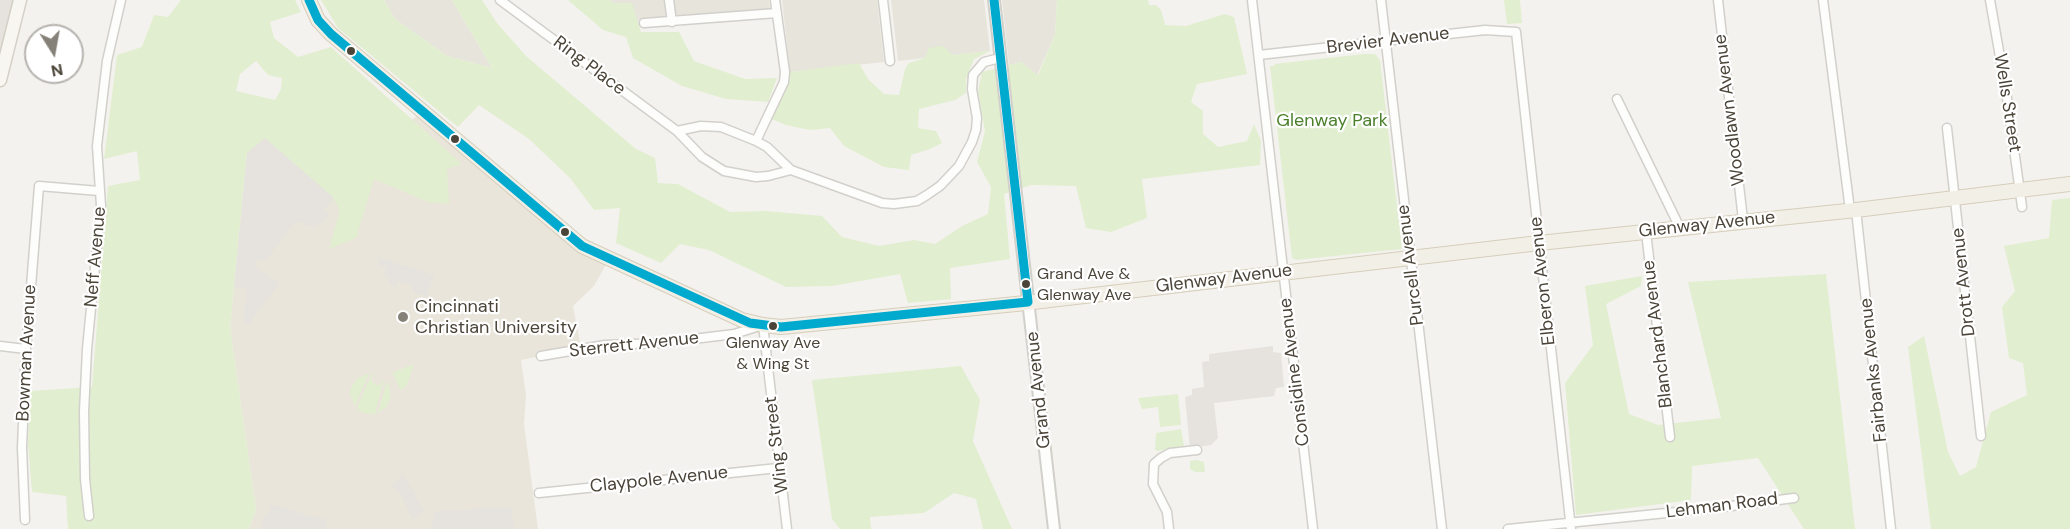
<!DOCTYPE html>
<html>
<head>
<meta charset="utf-8">
<style>
  body { margin:0 }
  #map { position:relative; width:2070px; height:529px; overflow:hidden; background:#f4f2ee; font-family:"DM Sans",sans-serif }
  canvas { display:block }
  .north { position:absolute; left:24px; top:24px; width:60px; height:60px; box-sizing:border-box; background:#fff; border:2px solid #b7b4b0; border-radius:50%; rotate:169deg; font-size:16px; font-weight:700; line-height:24px; text-align:center; color:#4b4439 }
  .north::after { content:''; display:block; margin:auto; width:21px; height:27px; background:#868178; clip-path:polygon(50% 0,100% 100%,50% 72%,0 100%) }
</style>
</head>
<body>
<div id="map">
<canvas width="2070" height="529"></canvas>
<div class="north">N</div>
</div>
<script>
const ctx = document.querySelector('canvas').getContext('2d');
ctx.lineJoin = 'round';
function fill(path, color) {
  ctx.fillStyle = color;
  ctx.fill(path, 'evenodd');
}
function shape(rows) {
  const path = new Path2D();
  for (const r of rows) {
    path.moveTo(r[0], r[1]);
    for (let i = 2; i < r.length; i += 2) path.lineTo(r[i], r[i + 1]);
  }
  return path;
}
function trace(path, color, width, dash) {
  ctx.strokeStyle = color;
  ctx.lineWidth = width;
  ctx.lineCap = dash ? 'butt' : 'round';
  ctx.setLineDash(dash || []);
  ctx.stroke(path);
}
function drawText(font, color, halo, rows, align = 'center') {
  ctx.font = font + ' "DM Sans",sans-serif';
  ctx.lineWidth = 4.5;
  ctx.setLineDash([]);
  ctx.textBaseline = 'middle';
  ctx.strokeStyle = halo;
  ctx.fillStyle = color;
  for (const [text, x, y, turn = 0] of rows) {
    ctx.save();
    ctx.translate(x, y);
    ctx.rotate((+turn || 0) * Math.PI / 180);
    ctx.textAlign = isNaN(turn) ? turn : align;
    if (halo) ctx.strokeText(text, 0, 0);
    ctx.fillText(text, 0, 0);
    ctx.restore();
  }
}
const residential = shape([
  [384,0,452,0,492,68,447,56,395,19],
  [611,0,664,0,666,18,637,21,631,3,612,3],
  [673,0,769,0,770,9,675,18],
  [782,0,877,0,884,62,790,72],
  [891,0,984,0,990,51,898,61],
  [1002,0,1057,0,1055,35,1037,75,1021,62,1009,65]
]);
const industrial = shape([
  [0,0,20,0,0,80]
]);
const education = shape([
  [423,111,582,246,609,259,594,286,573,306,581,348,521,360,526,395,524,424,538,529,249,529,256,509,230,328,250,125,325,189]
]);
const green = shape([
  [181,0,295,0,301,12,270,22,274,38,298,57,331,47,462,164,447,169,449,204,428,202,374,179,356,238,329,249,340,210,331,195,247,153,230,328,256,509,249,529,68,529,66,496,32,492,28,444,30,391,92,387,108,186,140,180,137,151,104,159,117,55,142,47,154,15,168,17],
  [256,61,268,75,282,78,281,89,275,100,236,91,240,74],
  [321,0,384,0,395,19,447,56,492,68,452,0,482,0,497,23,526,56,636,149,655,158,658,183,678,184,730,212,766,211,822,216,842,237,879,246,914,240,935,244,962,226,988,214,991,187,977,162,985,131,978,91,982,72,1021,62,1038,75,1055,35,1057,0,1148,0,1149,5,1156,5,1161,10,1165,25,1186,26,1225,14,1234,17,1247,74,1197,84,1191,102,1203,111,1203,134,1218,147,1247,141,1254,124,1261,141,1260,165,1142,179,1147,218,1111,232,1086,228,1076,186,1031,185,1004,194,1010,259,950,268,951,299,908,303,900,274,832,286,786,287,709,250,680,244,661,263,616,243,620,208,594,210,570,178,529,139,479,105,458,127,338,28],
  [568,0,611,0,612,3,632,3,641,32,679,32,694,61,745,79,777,78,768,102,726,99,682,86,633,58,626,37,603,30],
  [1504,0,1520,0,1522,23,1507,24],
  [944,46,952,55,990,51,974,59,966,79,966,93,955,100,919,109,918,128,936,131,942,143,930,149,911,155,909,170,884,167,844,146,830,128,810,130,786,125,771,119,790,72,859,63,868,79,884,94,899,95,905,69,909,63,925,58,929,48],
  [1364,54,1375,54,1380,60,1402,249,1296,260,1292,258,1270,66,1275,66,1274,64],
  [2070,198,2070,529,1931,529,1908,347,1924,336,1948,452,1960,476,1976,467,1991,412,2027,395,2023,363,2009,358,2002,307,2015,291,2004,246,2049,238,2052,200],
  [1826,274,1855,529,1804,529,1758,458,1692,466,1691,500,1576,515,1565,383,1593,345,1585,286,1642,276,1641,286,1606,304,1629,414,1658,425,1721,418,1688,282],
  [414,364,407,385,401,390,392,373],
  [961,366,980,400,973,441,1012,529,983,529,976,499,954,493,924,513,870,517,871,529,840,529,832,519,812,380],
  [369,373,355,406,350,395,351,388,357,379],
  [372,373,373,374,371,381,378,386,384,378,375,414,372,414,363,413,357,408],
  [387,381,390,388,390,399,386,407,378,413],
  [1178,394,1181,425,1160,427,1158,407,1142,409,1138,398],
  [1181,429,1184,446,1158,451,1155,450,1156,433],
  [1197,460,1204,462,1205,472,1195,472,1190,469,1190,461]
]);
const parking = shape([
  [265,138,334,198,325,209,330,215,315,228,296,221,265,261,258,260,255,266,279,283,250,323,243,325,247,288,234,287,247,153],
  [380,258,434,275,427,297,413,292,414,287,399,281,396,287,388,284,390,278,384,275,386,267,378,265],
  [1273,346,1273,352,1281,353,1284,387,1276,388,1274,396,1214,403,1218,438,1211,445,1190,448,1185,397,1192,395,1192,389,1204,387,1202,362,1209,361,1209,354],
  [404,475,424,512,413,519,399,492,390,485],
  [271,505,327,520,324,529,261,529,265,516,269,514],
  [511,507,514,529,431,529,436,511]
]);
const minor = shape([
  [500,0,677,131,701,126,721,127,756,141,767,147,791,170,882,203,894,204,917,201,927,195,940,186,959,166,972,142,976,130,977,118,972,89,973,75,984,62,1000,58],
  [669,0,672,22],
  [883,0,890,61],
  [1252,0,1313,529],
  [1381,0,1442,529],
  [1718,0,1743,220],
  [1823,0,1850,210],
  [1990,0,2006,91,2022,207],
  [644,23,777,13],
  [1259,55,1485,30,1516,32,1571,529],
  [1617,99,1680,228],
  [1947,128,1981,436],
  [677,131,702,157,724,171,756,177,768,176,791,170],
  [756,141,784,82,785,72,775,0],
  [1856,210,1891,529],
  [1646,232,1670,437],
  [0,346,26,349],
  [541,356,605,345,661,343,734,334,763,325,787,529],
  [539,493,778,468],
  [89,516,85,479,84,412,87,349,101,206,97,146,107,61,121,0],
  [25,520,22,448,26,349,39,186,99,191],
  [1169,529,1167,512,1153,484,1154,464,1161,458,1170,453,1197,450],
  [1508,529,1716,508,1794,498]
]);
const tertiary = shape([
  [994,0,1054,529]
]);
const secondary = shape([
  [0,80,20,0]
]);
const primary = shape([
  [309,0,318,20,331,34,582,246,742,320,763,325,781,327,1016,304,1539,243,1856,210,2070,184]
]);
const bus1 = shape([
  [309,0,318,20,331,34,582,246,750,323,781,327,1028,302,994,0]
]);
const markers = [
  [351,51,5,"#4b4439"],
  [455,139,5,"#4b4439"],
  [565,232,5,"#4b4439"],
  [1026,284,5,"#4b4439"],
  [403,317,6,"#868178"],
  [773,326,5,"#4b4439"]
];
const busNames = [
  ["Grand Ave &",1037,275],
  ["Glenway Ave",1037,296],
  ["Glenway Ave",773,344,"center"],
  ["& Wing St",773,365,"center"]
];
const streetNames = [
  ["Brevier Avenue",1388,41,-7],
  ["Ring Place",589,66,37],
  ["Wells Street",2007,103,81],
  ["Woodlawn Avenue",1730,110,-97],
  ["Glenway Avenue",1707,225,-6],
  ["Neff Avenue",96,257,-85],
  ["Purcell Avenue",1411,265,-97],
  ["Glenway Avenue",1224,279,-7],
  ["Elberon Avenue",1543,281,-96],
  ["Drott Avenue",1964,282,-96],
  ["Blanchard Avenue",1658,334,-97],
  ["Sterrett Avenue",634,345,-6],
  ["Bowman Avenue",27,353,-87],
  ["Fairbanks Avenue",1874,370,-96],
  ["Considine Avenue",1295,372,-97],
  ["Grand Avenue",1039,390,-96],
  ["Wing Street",777,445,-97],
  ["Claypole Avenue",659,480,-6],
  ["Lehman Road",1722,506,-7]
];
const parkNames = [
  ["Glenway Park",1332,121]
];
const poiNames = [
  ["Cincinnati",415,307],
  ["Christian University",415,328]
];
fill(residential, '#e7e4dc');
fill(industrial, '#e6e2de');
fill(education, '#eae5da');
fill(green, '#e1eecf');
fill(parking, '#e6e3df');
trace(minor, '#d2d0cb', 11);
trace(tertiary, '#d2d0cb', 14);
trace(secondary, '#d3cfc5', 15);
trace(primary, '#d6cebb', 16);
trace(minor, '#fdfdfc', 8);
trace(tertiary, '#fdfdfc', 10);
trace(secondary, '#f7f6f1', 12);
trace(primary, '#f2efe6', 14);
trace(bus1, '#00a9ce', 9);
for (const [x, y, r, color] of markers) {
  const dot = new Path2D();
  dot.arc(x, y, r, 0, 2 * Math.PI);
  ctx.fillStyle = color;
  ctx.fill(dot);
  trace(dot, '#fff', 2);
}
drawText('16px', '#4b4439', '#fff', busNames, 'left');
drawText('18px', '#4b4439', '#fff', streetNames);
drawText('18px', '#4a7f2a', '#fff', parkNames);
drawText('18px', '#4b4439', '#fff', poiNames, 'left');
</script>
</body>
</html>
